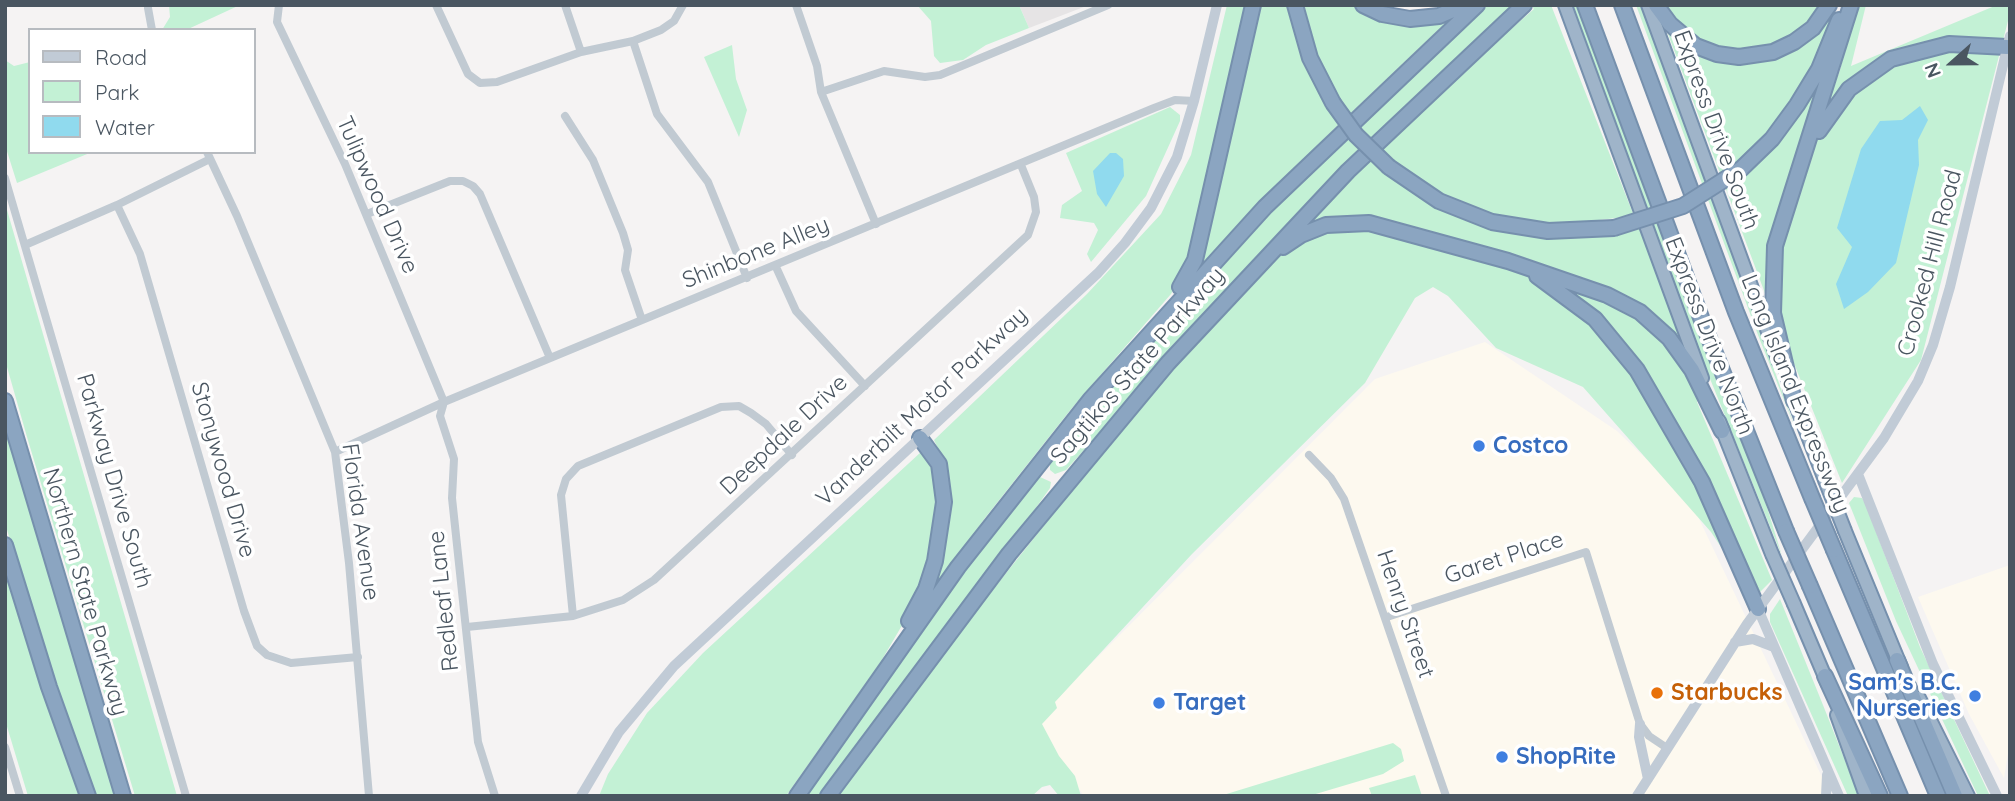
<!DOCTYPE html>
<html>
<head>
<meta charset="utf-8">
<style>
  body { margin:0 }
  #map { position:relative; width:2015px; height:801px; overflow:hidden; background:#f5f3f3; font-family:Quicksand,sans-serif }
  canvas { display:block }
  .frame { position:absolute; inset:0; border:7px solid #4a5661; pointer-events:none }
  .legend { position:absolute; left:28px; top:28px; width:228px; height:126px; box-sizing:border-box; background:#fff; border:2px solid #b7bbc0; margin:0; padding:9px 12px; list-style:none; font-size:21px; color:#4a5661 }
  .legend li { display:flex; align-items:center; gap:14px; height:35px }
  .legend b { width:35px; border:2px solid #b7bbc0 }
  .north { position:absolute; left:1917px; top:28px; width:70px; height:70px; -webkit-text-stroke:5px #fff; paint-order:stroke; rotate:249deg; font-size:19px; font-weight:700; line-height:28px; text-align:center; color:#4a5661 }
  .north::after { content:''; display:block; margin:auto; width:24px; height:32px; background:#4a5661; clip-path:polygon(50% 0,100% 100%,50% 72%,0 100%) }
</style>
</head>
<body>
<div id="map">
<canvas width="2015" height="801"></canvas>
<div class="frame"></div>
<ul class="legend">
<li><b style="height:9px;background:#c1cbd6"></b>Road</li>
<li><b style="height:19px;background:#c3f1d5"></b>Park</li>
<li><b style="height:19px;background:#90daee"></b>Water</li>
</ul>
<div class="north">N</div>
</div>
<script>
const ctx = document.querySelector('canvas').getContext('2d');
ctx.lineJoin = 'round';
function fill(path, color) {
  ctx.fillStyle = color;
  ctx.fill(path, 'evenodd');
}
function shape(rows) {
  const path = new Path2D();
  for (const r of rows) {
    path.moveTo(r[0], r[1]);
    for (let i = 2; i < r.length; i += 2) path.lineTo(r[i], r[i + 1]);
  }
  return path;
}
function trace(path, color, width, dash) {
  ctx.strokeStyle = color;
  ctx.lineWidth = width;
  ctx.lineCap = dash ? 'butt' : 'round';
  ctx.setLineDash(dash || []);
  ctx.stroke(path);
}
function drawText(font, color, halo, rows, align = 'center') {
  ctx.font = font + ' Quicksand,sans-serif';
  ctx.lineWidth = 7;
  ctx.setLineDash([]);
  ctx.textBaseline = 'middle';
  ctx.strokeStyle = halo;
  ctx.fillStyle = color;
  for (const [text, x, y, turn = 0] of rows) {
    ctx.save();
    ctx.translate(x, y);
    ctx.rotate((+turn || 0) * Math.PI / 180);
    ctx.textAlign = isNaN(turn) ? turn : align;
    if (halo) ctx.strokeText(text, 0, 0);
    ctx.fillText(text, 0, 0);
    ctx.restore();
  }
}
const commercial = shape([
  [1485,342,1617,431,1691,502,1831,796,1084,796,1032,723,1375,379],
  [2010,565,2010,741,2004,778,1969,714,1918,597]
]);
const education = shape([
  [1019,5,1089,5,1029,28]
]);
const green = shape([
  [169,5,240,5,186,30,162,30,170,17],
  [917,5,1019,5,1029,28,986,45,963,60,940,63,934,56,931,21],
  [1227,5,1248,5,1188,265,1171,294,1072,408,985,518,920,611,950,506,947,468,934,440,1087,294,1161,214,1191,155],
  [1257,5,1290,5,1303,55,1328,104,1338,97,1312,48,1301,5,1356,5,1387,19,1416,21,1454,15,1331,132,1191,277,1206,232],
  [1484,5,1516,5,1358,152,1277,235,1066,470,1055,474,1050,470,1050,461,1134,355,1237,242,1358,120],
  [1531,5,1551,5,1634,216,1555,225,1518,221,1484,213,1449,198,1417,180,1387,155,1379,165,1414,194,1482,226,1548,237,1639,227,1681,339,1679,341,1648,310,1533,262,1438,234,1362,217,1338,217,1305,227,1414,113,1534,9],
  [1573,5,1578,5,1766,504,1782,556,1704,364],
  [1636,5,1642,5,1796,430,1758,335],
  [1665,5,1822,5,1798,33,1765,48,1726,49,1702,40,1673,17],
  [1833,5,1837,5,1826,37,1805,79,1776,124,1738,164,1746,173,1786,133,1830,63,1766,296,1665,26,1694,52,1763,57],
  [1856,5,1866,5,1851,66,1997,5,2010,5,2010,13,1921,360,1842,483,1789,351,1779,310,1778,267,1788,211,1840,70],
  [732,45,736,79,747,110,739,137,704,57],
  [5,60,14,66,30,62,30,152,92,152,17,183,5,145],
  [1170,107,1180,115,1180,121,1146,196,1091,262,1087,254,1098,230,1094,223,1060,218,1062,205,1082,191,1066,153],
  [5,203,177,796,135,796,27,437,5,360],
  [1362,227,1513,268,1559,294,1608,338,1657,407,1703,493,1739,574,1711,532,1583,387,1496,348,1448,296,1433,287,1415,298,1365,383,1192,554,1055,702,1057,708,1042,724,1059,756,1075,776,1081,796,1059,796,1050,785,1042,787,1032,796,837,796,983,602,1144,400,1213,324,1276,257,1301,239,1326,228],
  [1570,285,1591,292,1651,326,1686,369,1699,400,1697,402,1772,580,1760,592,1692,449,1654,387,1592,309,1568,289],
  [5,420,118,796,95,796,46,661,5,523],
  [921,452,927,453,940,478,939,524,918,598,880,663,786,796,599,796,608,774,647,713,703,653],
  [1040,477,1051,482,1050,488,1008,547,822,796,804,796,982,542],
  [1854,497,1862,498,1865,503,1920,647,1990,796,1978,796,1896,621,1849,503],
  [5,560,82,796,28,796,5,720],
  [1780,599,1823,705,1859,796,1848,796,1770,622,1770,614],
  [1393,743,1401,749,1404,761,1383,774,1309,796,1220,796],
  [1415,775,1422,796,1372,796,1369,788]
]);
const water = shape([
  [1920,106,1928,120,1918,140,1919,165,1896,263,1868,292,1844,309,1836,284,1852,247,1837,228,1861,149,1880,121,1902,120],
  [1110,153,1116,153,1123,159,1124,176,1106,207,1097,194,1093,171]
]);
const minor = shape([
  [279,5,277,22,345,164,444,402,440,416,454,459,452,498,478,742,495,796],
  [436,5,468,74,480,83,497,82,581,52,633,41,661,30,674,21,683,5],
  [565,5,581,52],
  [796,5,817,66,821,92,876,224],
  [148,8,152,30],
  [633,41,657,114,708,182,747,278],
  [821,92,884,71,925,77,940,75,1108,5],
  [565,116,593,160,623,233,628,250,625,270,642,320],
  [207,152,237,216,335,452,349,563,369,796],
  [5,178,186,796],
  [117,205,140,254,244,611,257,646,267,655,291,663,358,657],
  [367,214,450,181,463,181,473,186,480,194,550,358],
  [25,245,117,205,210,159],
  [776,267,796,311,865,386],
  [335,452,444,402,1154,108,1175,100,1194,101],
  [1309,455,1331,478,1344,499,1446,796],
  [573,616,561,495,566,479,578,466,721,407,739,406,751,413,766,424,792,455],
  [1387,617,1586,552,1640,724,1649,736,1667,748],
  [467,627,573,616,623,600,654,580,1028,235,1036,212,1034,197,1021,165],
  [5,747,20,796]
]);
const secondary = shape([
  [1858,474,1933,664,1997,796],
  [1758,609,1839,796],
  [1735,642,1753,639,1774,647],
  [1640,724,1639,737,1648,779],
  [581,796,619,732,674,666,1098,273,1125,243,1151,208,1177,157,1194,101,1217,5],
  [1637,796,1747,624,1884,438,1918,381,1933,345,1950,287,2010,36],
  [1826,796,1827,775]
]);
const trunk = shape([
  [1565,5,1702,378],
  [1648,5,1779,362],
  [1791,392,1825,480],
  [1719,421,1772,554],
  [1845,531,1901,667],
  [1794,604,1828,684],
  [1919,698,1968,796],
  [1837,715,1866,796]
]);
const motorway = shape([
  [1295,5,1310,58,1333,103],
  [1363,5,1382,14,1410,19,1439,16,1464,5],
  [1585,5,1703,323,1786,531],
  [1622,5,1736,312,1812,498],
  [1656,5,1670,24,1696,46,1717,54,1739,57,1773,52,1794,42,1813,28,1829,5],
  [1819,131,1849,89,1891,59,1949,44,2007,47],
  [1389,167,1439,201,1492,222,1548,231,1614,228],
  [1741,169,1772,139,1797,105,1819,69,1839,20],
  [1283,247,1301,235,1326,225,1369,223,1508,261,1607,295,1640,312,1669,338,1692,370,1722,431],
  [1537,276,1595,319,1637,370,1702,482,1758,609],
  [1180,287,1195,260,1253,5],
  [5,401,123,796],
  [1794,401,1773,313,1775,246,1851,5],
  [5,545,49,687,88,796],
  [1834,550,1938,796],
  [1810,586,1900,796],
  [909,621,926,589,935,561,944,502,939,464,920,438],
  [1897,660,1955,796],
  [1825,676,1880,796],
  [797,796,958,567,1090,400,1265,207,1477,5],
  [828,796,1009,554,1168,363,1348,171,1524,5]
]);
const trunkBridge = shape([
  [1825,480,1845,531],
  [1772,554,1794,604]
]);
const motorwayBridge = shape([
  [1333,103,1356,135,1389,167],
  [1614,228,1683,206,1741,169],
  [1812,498,1834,550],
  [1786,531,1810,586]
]);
const markers = [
  [1479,446,7,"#3f7fe0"],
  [1657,693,7,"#e8710a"],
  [1975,696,7,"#3f7fe0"],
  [1159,703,7,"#3f7fe0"],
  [1502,757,7,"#3f7fe0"]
];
const streetNames = [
  ["Express Drive South",1716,130,70],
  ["Tulipwood Drive",377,195,66],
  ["Shinbone Alley",756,253,-22],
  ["Crooked Hill Road",1930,263,-75],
  ["Express Drive North",1709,336,69],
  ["Sagtikos State Parkway",1138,366,-49],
  ["Long Island Expressway",1795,394,68],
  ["Vanderbilt Motor Parkway",922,407,-43],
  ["Deepdale Drive",784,435,-43],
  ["Stonywood Drive",223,470,74],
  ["Parkway Drive South",114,481,74],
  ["Florida Avenue",360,522,82],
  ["Garet Place",1504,558,-18],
  ["Northern State Parkway",85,592,74],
  ["Redleaf Lane",444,601,-96],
  ["Henry Street",1405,614,71]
];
const shopNames = [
  ["Costco",1493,446],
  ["Sam's B.C.",1961,683,"right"],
  ["Nurseries",1961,709,"right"],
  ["Target",1173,703],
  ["ShopRite",1516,757]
];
const foodNames = [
  ["Starbucks",1671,693]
];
fill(commercial, '#fdf9ef');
fill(education, '#e6e4e5');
fill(green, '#c3f1d5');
fill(water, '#90daee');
trace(trunk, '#7690ad', 16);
trace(motorway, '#7690ad', 18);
trace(minor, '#c1cad2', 8);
trace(secondary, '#c1cbd6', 10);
trace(trunk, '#9fb4c9', 12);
trace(motorway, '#8ba5c1', 14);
trace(trunkBridge, '#7690ad', 16, []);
trace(motorwayBridge, '#7690ad', 18, []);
trace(trunkBridge, '#9fb4c9', 12);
trace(motorwayBridge, '#8ba5c1', 14);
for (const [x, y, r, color] of markers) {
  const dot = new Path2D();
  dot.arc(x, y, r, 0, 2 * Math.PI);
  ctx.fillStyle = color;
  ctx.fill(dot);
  trace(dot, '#fff', 2.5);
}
drawText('23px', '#4a5661', '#fff', streetNames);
drawText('bold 23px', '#366cbe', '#fff', shopNames, 'left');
drawText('bold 23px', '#c56008', '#fff', foodNames, 'left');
</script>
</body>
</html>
